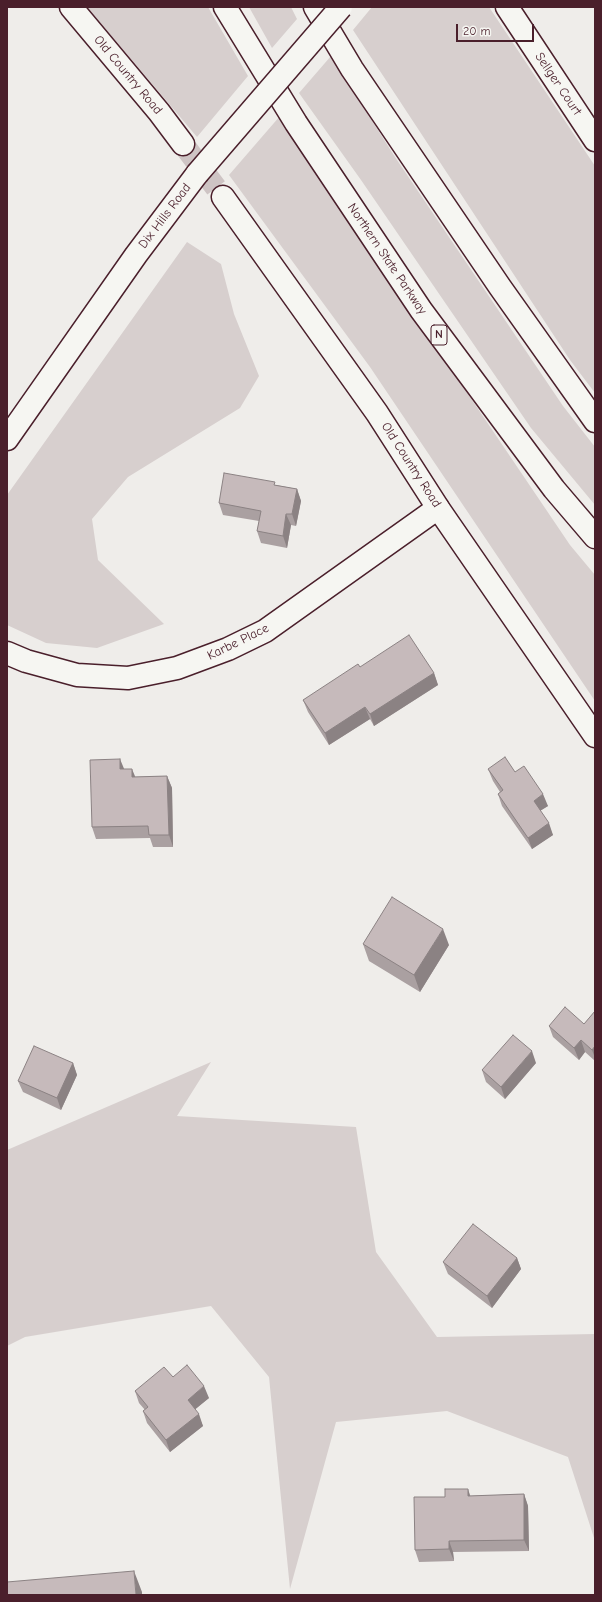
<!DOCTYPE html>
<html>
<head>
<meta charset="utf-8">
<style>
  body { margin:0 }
  #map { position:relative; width:602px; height:1602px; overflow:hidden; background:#efedea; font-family:"Comic Neue",sans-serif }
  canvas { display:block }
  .frame { position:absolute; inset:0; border:8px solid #4a1f2b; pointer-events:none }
  .scale { position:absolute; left:456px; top:24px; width:78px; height:18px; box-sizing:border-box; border:2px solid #4a1f2b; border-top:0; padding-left:5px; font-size:12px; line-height:14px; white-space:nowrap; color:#4a1f2b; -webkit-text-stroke:3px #f6f6f2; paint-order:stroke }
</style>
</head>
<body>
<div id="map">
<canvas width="602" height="1602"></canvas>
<div class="frame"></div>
<div class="scale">20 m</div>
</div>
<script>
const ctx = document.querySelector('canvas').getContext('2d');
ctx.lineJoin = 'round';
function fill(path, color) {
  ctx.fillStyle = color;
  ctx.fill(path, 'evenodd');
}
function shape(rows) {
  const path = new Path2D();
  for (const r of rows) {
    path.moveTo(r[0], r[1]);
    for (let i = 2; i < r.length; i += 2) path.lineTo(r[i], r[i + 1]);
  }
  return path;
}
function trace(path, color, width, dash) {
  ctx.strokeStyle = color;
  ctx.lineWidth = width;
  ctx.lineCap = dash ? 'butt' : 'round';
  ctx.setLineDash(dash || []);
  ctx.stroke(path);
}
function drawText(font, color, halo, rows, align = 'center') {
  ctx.font = font + ' "Comic Neue",sans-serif';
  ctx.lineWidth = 3;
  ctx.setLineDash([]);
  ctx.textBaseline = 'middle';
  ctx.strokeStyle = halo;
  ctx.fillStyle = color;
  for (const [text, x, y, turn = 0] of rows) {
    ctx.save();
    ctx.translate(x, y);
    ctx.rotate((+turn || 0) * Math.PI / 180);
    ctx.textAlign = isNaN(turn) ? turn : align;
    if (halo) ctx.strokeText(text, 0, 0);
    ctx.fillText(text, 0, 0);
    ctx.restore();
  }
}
const green = shape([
  [87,7,208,7,248,76,197,137],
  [249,7,291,7,297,19,272,48],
  [372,7,489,7,595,166,595,393,570,360,353,30],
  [331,56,395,157,563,406,595,447,595,505,531,428,361,180,299,93],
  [280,116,570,545,595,575,595,701,370,367,229,175],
  [187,242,221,264,234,314,259,376,240,408,128,477,92,519,98,560,164,624,97,648,46,643,7,625,7,495],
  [211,1062,177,1116,356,1127,376,1252,437,1337,595,1334,595,1541,568,1457,447,1411,336,1422,290,1589,269,1377,211,1306,25,1337,7,1346,7,1150]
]);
const majorTunnel = shape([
  [183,144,223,197]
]);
const minor = shape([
  [507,7,595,140],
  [7,439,136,255,197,174],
  [7,653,26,661,77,675,128,678,177,668,228,649,265,631,438,508]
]);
const major = shape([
  [71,7,159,112,183,144],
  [223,197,377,413,438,508,595,736]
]);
const highway = shape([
  [225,7,296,123,421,310,554,489,595,537],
  [315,7,352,69,500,287,595,421]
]);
const minorBridge = shape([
  [197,174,341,7]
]);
const wall = shape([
  [276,485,297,489,301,501,296,526,291,525,287,548,261,543,257,531,259,521,223,515,219,503],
  [360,667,434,673,438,685,374,726,370,719,329,745,308,712,303,700],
  [124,769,135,777,167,776,172,788,173,847,153,847,150,838,96,839,92,827],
  [488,769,515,772,548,806,540,811,553,835,532,849,502,806,498,794,500,792,493,781],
  [363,944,449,945,420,992,369,961],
  [595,1011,595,1061,585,1052,579,1060,553,1037,549,1026,584,1024],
  [73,1063,77,1075,61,1110,23,1092,18,1081],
  [536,1063,505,1099,486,1082,482,1070],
  [517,1258,521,1269,492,1308,448,1274,443,1262],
  [173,1377,209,1398,195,1409,203,1426,170,1452,147,1423,143,1411,145,1410,139,1403,135,1391],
  [524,1494,528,1506,529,1551,453,1552,454,1561,419,1562,415,1550,470,1496]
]);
const shadedWall = shape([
  [297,489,301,501,296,526,292,514],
  [286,514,291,525,287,548,283,536],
  [434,673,438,685,374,726,370,714],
  [365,707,370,719,329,745,325,733],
  [120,759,125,771,120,769],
  [132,769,137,781,132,777],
  [167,776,172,788,173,847,169,835],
  [543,794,548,806,538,812,534,801],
  [549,823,553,835,532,849,528,838],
  [443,929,449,945,420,992,414,975],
  [581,1040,585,1052,579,1060,574,1048],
  [595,1046,595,1058,592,1050],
  [532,1051,536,1063,505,1099,501,1087],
  [73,1063,77,1075,61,1110,57,1098],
  [517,1258,521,1269,492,1308,487,1296],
  [204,1386,209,1398,192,1412,188,1400],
  [199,1414,203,1426,170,1452,166,1440],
  [468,1489,472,1501,468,1496],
  [524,1494,528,1506,529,1551,524,1540],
  [449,1541,453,1552,454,1561,449,1549],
  [134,1571,142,1592,142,1595,136,1595]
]);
const building = shape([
  [224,473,275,482,274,485,297,489,292,514,286,514,283,536,257,531,261,511,219,503,224,473],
  [409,635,434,673,370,714,365,707,325,733,303,700,358,664,360,667,409,635],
  [505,757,515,772,524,766,543,794,534,801,549,823,528,838,498,794,503,790,488,769,505,757],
  [120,759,120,769,132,769,132,777,167,776,169,835,149,835,148,826,92,827,90,760,120,759],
  [392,897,443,929,414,975,363,944,392,897],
  [565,1007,584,1024,595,1011,595,1046,592,1050,581,1040,574,1048,549,1026,565,1007],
  [513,1035,532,1051,501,1087,482,1070,513,1035],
  [34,1046,73,1063,57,1098,18,1081,34,1046],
  [473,1224,517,1258,487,1296,443,1262,473,1224],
  [187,1365,204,1386,188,1400,199,1414,166,1440,143,1411,148,1407,135,1391,164,1367,173,1377,187,1365],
  [445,1489,468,1489,468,1496,524,1494,524,1540,449,1541,449,1549,415,1550,414,1497,445,1497,445,1489],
  [134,1571,136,1595,7,1595,7,1582,134,1571]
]);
const shields = [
  [439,335,16]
];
const shieldNames = [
  ["N",439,335]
];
const streetNames = [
  ["Old Country Road",128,75,50],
  ["Sellger Court",558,84,56],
  ["Dix Hills Road",165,216,-53],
  ["Northern State Parkway",387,259,56],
  ["Old Country Road",411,465,57],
  ["Karbe Place",238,642,-26]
];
fill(green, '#d7cfce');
trace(majorTunnel, '#cec4c4', 22, [22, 11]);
trace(minor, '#4a1f2b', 25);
trace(major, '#4a1f2b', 25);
trace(highway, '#4a1f2b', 25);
trace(minor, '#f6f6f2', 22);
trace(major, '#f6f6f2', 22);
trace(highway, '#f6f6f2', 22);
trace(minorBridge, '#4a1f2b', 25, []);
trace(minorBridge, '#f6f6f2', 22);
fill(wall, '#aaa0a1');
fill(shadedWall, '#8b8283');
fill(building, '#c6babb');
trace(building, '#8b8283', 1);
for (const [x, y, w] of shields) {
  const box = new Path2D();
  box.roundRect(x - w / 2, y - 10, w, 20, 3);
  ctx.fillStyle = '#f6f6f2';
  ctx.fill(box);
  trace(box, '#4a1f2b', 1);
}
drawText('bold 12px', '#4a1f2b', null, shieldNames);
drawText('13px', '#4a1f2b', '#f6f6f2', streetNames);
</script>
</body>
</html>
